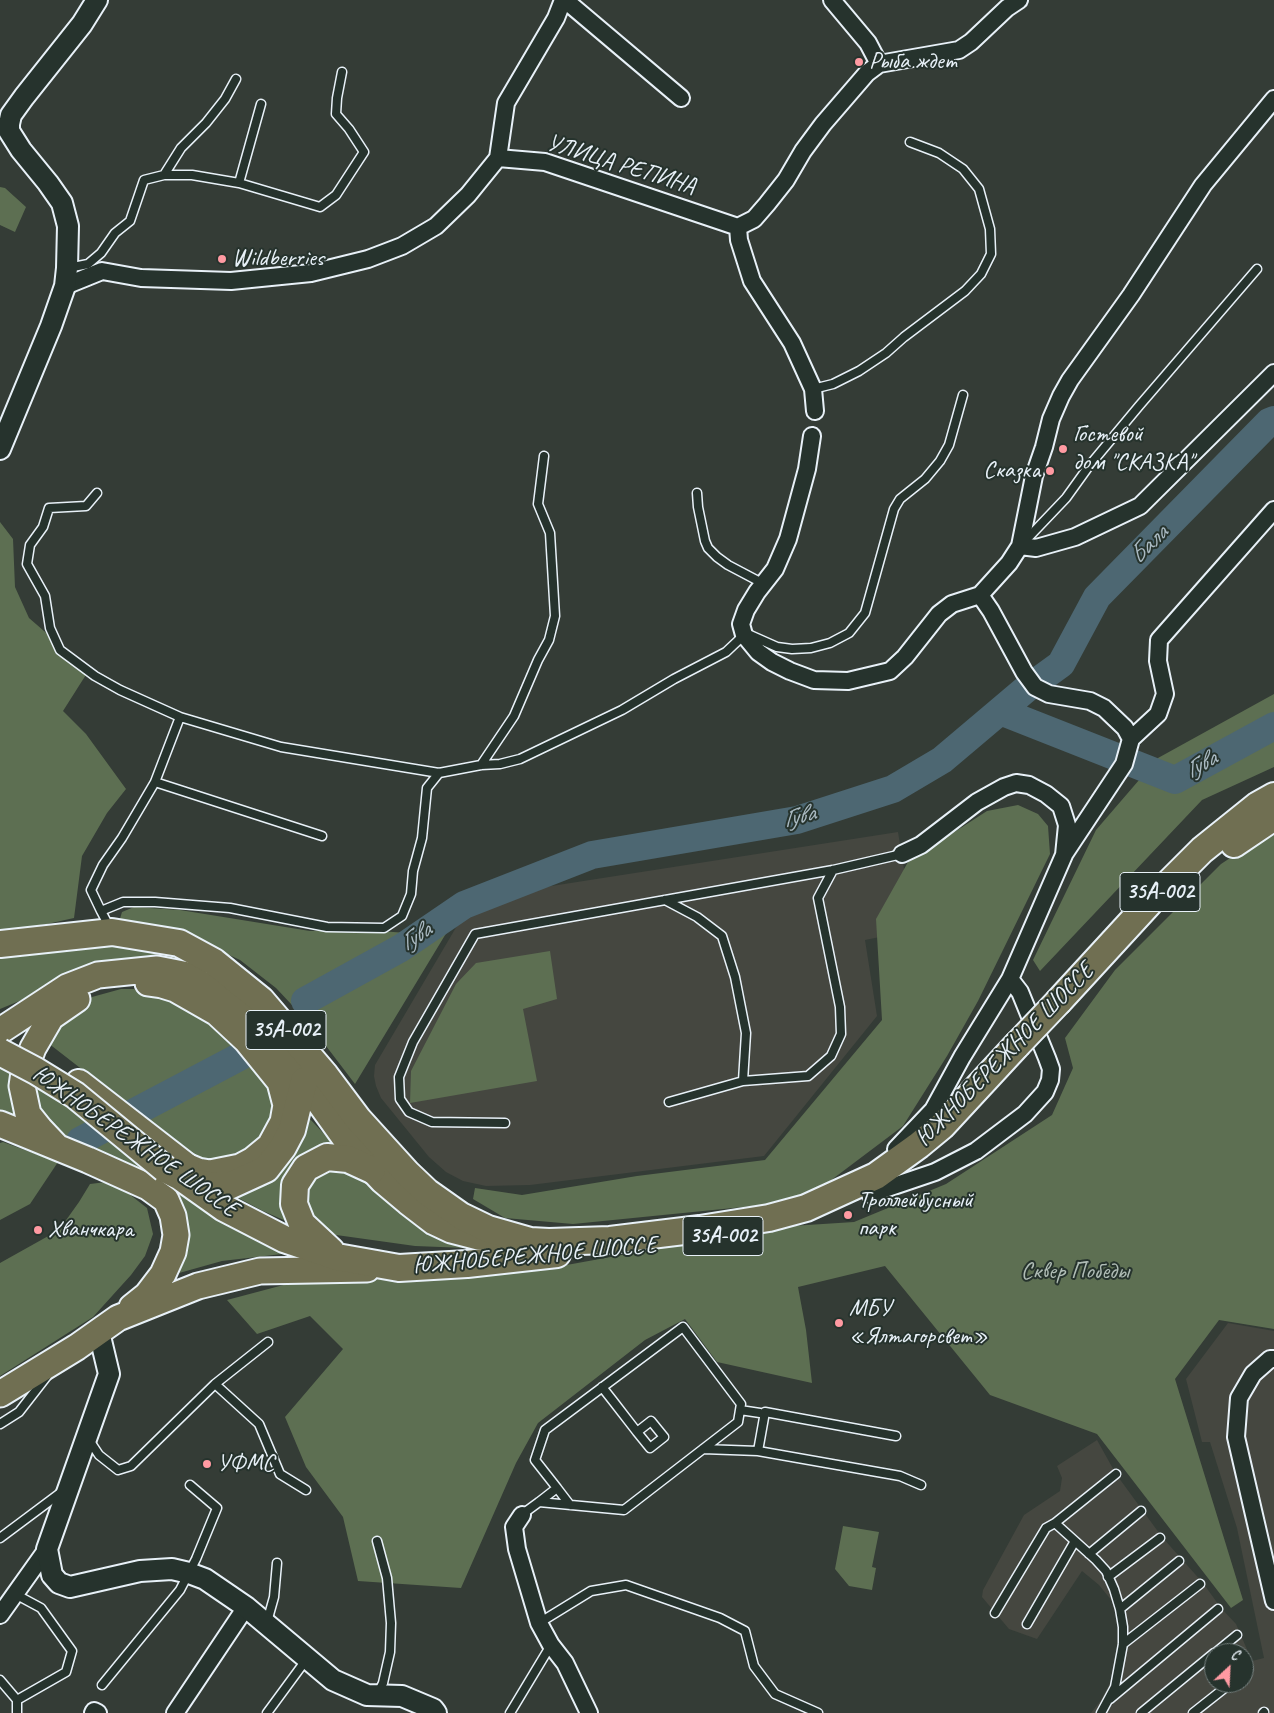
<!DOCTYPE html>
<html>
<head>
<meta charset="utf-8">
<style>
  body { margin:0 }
  #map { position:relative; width:1274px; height:1713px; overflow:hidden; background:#343c36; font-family:Caveat,sans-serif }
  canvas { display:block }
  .north { position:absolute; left:1204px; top:1643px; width:50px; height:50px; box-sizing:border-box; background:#26332d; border:1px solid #747f7e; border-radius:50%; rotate:25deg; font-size:14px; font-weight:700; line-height:20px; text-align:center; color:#e8f1f8 }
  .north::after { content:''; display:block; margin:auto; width:18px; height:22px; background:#ff9aa2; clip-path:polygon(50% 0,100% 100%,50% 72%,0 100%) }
</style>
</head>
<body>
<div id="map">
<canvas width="1274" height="1713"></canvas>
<div class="north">С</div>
</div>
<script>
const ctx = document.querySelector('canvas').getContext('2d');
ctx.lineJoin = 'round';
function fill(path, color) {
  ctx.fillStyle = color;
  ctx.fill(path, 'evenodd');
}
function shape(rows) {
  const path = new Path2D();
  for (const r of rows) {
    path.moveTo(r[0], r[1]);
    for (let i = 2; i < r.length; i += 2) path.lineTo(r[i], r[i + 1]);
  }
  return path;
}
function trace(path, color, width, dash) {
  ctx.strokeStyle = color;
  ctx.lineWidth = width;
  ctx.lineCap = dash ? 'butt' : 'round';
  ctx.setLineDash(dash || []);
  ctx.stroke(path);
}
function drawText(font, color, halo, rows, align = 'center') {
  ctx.font = font + ' Caveat,sans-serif';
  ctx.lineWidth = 4;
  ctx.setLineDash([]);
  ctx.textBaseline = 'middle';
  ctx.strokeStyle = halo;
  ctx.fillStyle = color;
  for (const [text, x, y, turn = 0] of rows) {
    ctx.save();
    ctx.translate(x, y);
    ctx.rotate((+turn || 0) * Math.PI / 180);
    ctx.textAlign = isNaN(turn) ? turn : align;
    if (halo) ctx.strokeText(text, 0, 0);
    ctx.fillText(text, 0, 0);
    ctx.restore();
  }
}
const built = shape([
  [898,832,914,930,865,940,877,1016,764,1156,530,1185,486,1186,463,1181,446,1172,429,1157,381,1098,376,1086,374,1076,375,1065,461,919,472,908,487,900,513,892],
  [1228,1323,1274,1331,1274,1713,1091,1713,1101,1700,1110,1683,1115,1669,1118,1635,1117,1619,1112,1601,1099,1585,1082,1571,1037,1639,1009,1629,982,1597,983,1590,1024,1515,1060,1491,1062,1478,1057,1466,1097,1440,1116,1474,1162,1537,1203,1583,1221,1608,1236,1624,1252,1661,1264,1658,1237,1528,1210,1442,1202,1442,1186,1379],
  [1214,1653,1244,1653,1244,1683,1214,1683]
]);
const green = shape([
  [0,187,5,188,26,207,15,232,0,225],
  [0,522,13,539,15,587,29,618,89,670,63,711,86,734,126,789,107,813,82,856,74,918,47,924,0,932],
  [1274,694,1274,767,1202,800,1040,971,1033,960,1096,830,1158,758],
  [1018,805,1038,814,1048,826,1050,854,978,1001,947,1056,903,1126,822,1187,773,1204,573,1224,505,1218,473,1199,475,1188,522,1195,637,1176,765,1160,882,1020,876,919,908,862,987,811],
  [1274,829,1274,1329,1219,1320,1175,1379,1243,1600,1231,1608,1097,1434,990,1395,885,1266,798,1287,806,1330,812,1383,717,1362,685,1319,645,1340,538,1423,516,1463,461,1588,358,1581,343,1517,306,1467,285,1417,343,1349,310,1316,257,1334,227,1300,306,1279,528,1272,776,1227,854,1222,946,1184,1052,1115,1073,1068,1065,1038,1115,970,1221,864],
  [134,907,180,910,310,931,366,930,407,933,456,917,355,1084,307,1021,276,988,240,960,195,939,154,925,119,922,122,912],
  [80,947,116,947,154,950,181,959,205,970,163,963,29,997,0,1009,0,957],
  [550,951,557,999,523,1009,537,1081,410,1103,411,1071,456,984,476,963],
  [121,989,151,989,218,1021,278,1093,269,1138,240,1159,200,1161,48,1043,71,1006,92,997],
  [0,1067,15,1074,18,1124,0,1116],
  [32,1081,65,1105,92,1128,121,1148,299,1252,222,1261,172,1275,182,1222,57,1135,31,1099],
  [309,1118,348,1159,477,1246,466,1248,415,1246,322,1233,295,1225,263,1211,229,1193,275,1172,291,1159,302,1138],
  [3,1142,58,1162,30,1204,0,1220,0,1143],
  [106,1182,124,1190,147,1208,153,1234,145,1256,131,1275,93,1317,0,1376,0,1263,59,1230,79,1202,90,1184],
  [843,1526,879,1532,872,1567,876,1568,872,1590,849,1586,835,1569]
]);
const river = shape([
  [1039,680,1061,664,1097,597,1269,422,1274,420],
  [1000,711,1026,689],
  [305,1001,401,948,464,905,592,855,797,820,893,789,942,760,1000,711,1175,780,1274,726],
  [80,1141,241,1056]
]);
const service = shape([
  [164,175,192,175,239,183,261,104],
  [239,183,320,207,336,195,364,152,349,129,336,114,337,98,342,72],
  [68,268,88,264,101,253,115,233,130,221,144,180,164,175,181,148,206,123,225,99,236,79],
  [813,389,833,384,859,371,886,353,904,337,965,291,981,274,991,254,990,229,979,189,963,169,939,153,910,142],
  [97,493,86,506,49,508,43,527,30,545,27,564,45,596,50,628,60,650,95,676,120,690,180,717,281,747,439,773,481,765,500,764,520,759,622,710,674,679,726,652,744,635,750,635,777,647,792,649,811,648,830,643,849,633,865,613,894,509,900,499,925,479,940,461,949,445,963,395],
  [697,493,698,507,705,541,708,548,717,557,728,565,764,584],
  [1025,541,1066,498,1089,466,1139,406,1257,269],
  [481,765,514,716,538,660,549,640,555,616,550,533,538,504,544,456],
  [155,782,322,836],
  [665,900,697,917,722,936,735,977,746,1033,743,1081,669,1102],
  [101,911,91,890,103,865,122,838,155,782,180,717],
  [110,928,101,911,123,902,155,902,230,908,327,927,384,928,402,916,411,894,413,871,422,838,427,788,439,773],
  [743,1081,808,1076,831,1056,841,1034,840,1007,818,898,833,870],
  [505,1123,432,1122,409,1112,400,1099,399,1077,413,1042,475,934,833,870,902,854],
  [215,1384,259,1424,280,1474,306,1490],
  [602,1387,613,1401,637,1432,650,1448,664,1437,651,1421,637,1432],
  [740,1410,760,1413],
  [0,1424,19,1412,47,1376],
  [89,1440,99,1455,118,1470,131,1466,215,1384,268,1342],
  [703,1449,758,1451,900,1476,921,1485],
  [758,1451,765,1412,896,1436],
  [557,1488,570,1505],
  [524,1513,539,1502,557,1488,535,1460,545,1430,683,1327,741,1404,738,1422,624,1510,539,1502],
  [1055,1523,1116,1474],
  [0,1538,63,1491],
  [377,1541,387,1578,391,1623,390,1652,383,1683,378,1693],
  [1089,1554,1141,1511],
  [1108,1577,1160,1538],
  [1120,1609,1179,1561],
  [995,1613,1046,1528,1055,1523,1096,1560,1106,1571,1114,1589,1120,1609,1123,1627,1123,1644,1115,1687,1101,1713],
  [267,1622,274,1597,277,1563],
  [539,1623,591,1591,626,1585,720,1618,745,1631,754,1666,775,1694,818,1713],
  [1027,1624,1075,1541],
  [1123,1644,1200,1584],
  [1215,1653,1237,1635],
  [1244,1672,1248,1669],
  [0,1680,17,1700,66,1672,72,1651,41,1608,15,1594],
  [102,1685,180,1590,196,1559,217,1508,190,1485],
  [1110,1699,1218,1609],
  [17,1700,17,1713],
  [267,1713,306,1660],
  [510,1713,551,1645],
  [1141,1713,1214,1653],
  [1193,1713,1231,1683],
  [1263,1713,1264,1712]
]);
const minor = shape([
  [565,0,681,98],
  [832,0,868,43,879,64],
  [498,158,545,162,738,227,754,219,767,204,786,180,803,151,823,124,867,73,879,64,959,50,971,42,1007,8,1019,0],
  [498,158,506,103,556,18,563,0],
  [738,227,739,240,752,281,792,343,813,389,815,411],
  [65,286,102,271,141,278,231,281,311,273,368,259,402,246,436,226,468,195,498,158],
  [812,436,807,469,788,539,775,569,757,592,746,610,741,624,744,635,758,652,772,662,790,671,814,680,848,681,890,671,905,657,939,614,952,604,980,595,1009,563,1020,546,1034,476,1044,447,1051,419,1061,396,1070,380,1131,295,1203,185,1274,99],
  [1020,546,1036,548,1075,537,1140,506,1274,373],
  [980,595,991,611,1024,672,1035,687,1049,694,1090,701,1104,708,1125,728,1131,739],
  [1065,853,1124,764,1131,739,1158,714,1165,694,1158,661,1159,640,1274,510],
  [896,1149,933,1110,962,1057,1010,979,1064,855,1067,825,1061,806,1046,794,1029,785,1016,783,1004,787,977,802,921,845,902,854],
  [870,1194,935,1172,976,1151,1025,1114,1045,1092,1050,1080,1051,1069,1047,1058,1020,992,1010,979],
  [1274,1359,1270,1359,1253,1374,1239,1398,1236,1437,1274,1601],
  [522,1515,514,1527,517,1549,539,1623,551,1645,565,1663,589,1713],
  [0,1615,47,1549],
  [93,1713,94,1711,98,1713],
  [175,1713,246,1607]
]);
const tertiary = shape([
  [0,449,51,326,65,286,67,268,68,226,62,203,48,183,21,150,9,131,9,124,11,115,24,97,82,24,97,0],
  [99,1332,109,1374,47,1549,52,1575,59,1583,70,1587,140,1571,172,1569,189,1573,205,1579,246,1607,333,1680,367,1695,402,1696,433,1709,436,1713]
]);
const primary = shape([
  [148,983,162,985,175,989,217,1013,246,1040,280,1082,286,1105,283,1122,270,1146,253,1160,240,1167,210,1173,198,1171,186,1166],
  [0,1031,67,987,98,975,157,969,188,975,242,1010,276,1046,304,1081,352,1148,383,1181,408,1202,434,1222,451,1230,478,1237,502,1238],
  [0,1124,88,1160,148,1187,166,1200,173,1216,176,1235,173,1252,163,1274,147,1295,132,1307],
  [57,1147,40,1129,28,1114,22,1086,24,1072,33,1048,51,1017,77,999],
  [0,1394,77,1347,118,1318,198,1286,260,1271,367,1269]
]);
const trunk = shape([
  [1234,844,1274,817],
  [0,944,112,932,179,943,214,962,261,1000,325,1075,358,1119,407,1173,427,1192,461,1216,488,1229,530,1241,549,1242,610,1240,700,1229,769,1218,806,1208,876,1176,919,1145,942,1126,1017,1045],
  [1059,1001,1150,902,1202,850,1258,805,1274,796],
  [79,1083,186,1166],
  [165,1169,179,1176,224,1208,284,1239,337,1257,399,1268,467,1264,557,1254],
  [189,1180,197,1183,217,1186,229,1186,266,1169,283,1147,292,1130,304,1081],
  [331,1251,302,1224,294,1204,295,1185,306,1168,327,1157,348,1159,372,1170]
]);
const trunkBridge = shape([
  [1017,1045,1059,1001],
  [0,1052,36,1071,75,1095,165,1169]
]);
const markers = [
  [859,62,5,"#ff9aa2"],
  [222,259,5,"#ff9aa2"],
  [1063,449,5,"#ff9aa2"],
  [1050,471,5,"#ff9aa2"],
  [848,1215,5,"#ff9aa2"],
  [38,1230,5,"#ff9aa2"],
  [839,1323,5,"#ff9aa2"],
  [207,1464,5,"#ff9aa2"]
];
const shields = [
  [1160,892,80],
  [286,1030,80],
  [723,1236,80]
];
const shieldNames = [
  ["35А-002",1160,892],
  ["35А-002",286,1030],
  ["35А-002",723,1236]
];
const poiNames = [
  ["Рыба ждет",869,62],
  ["Wildberries",232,259],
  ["Гостевой",1073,435],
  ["дом \"СКАЗКА\"",1073,463],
  ["Сказка",1040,471,"right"],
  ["Троллейбусный",858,1201],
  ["парк",858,1229],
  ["Хванчкара",48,1230],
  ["МБУ",849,1309],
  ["«Ялтагорсвет»",849,1337],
  ["УФМС",217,1464]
];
const streetNames = [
  ["УЛИЦА РЕПИНА",621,165,17],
  ["ЮЖНОБЕРЕЖНОЕ ШОССЕ",1005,1055,-46],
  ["ЮЖНОБЕРЕЖНОЕ ШОССЕ",135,1142,35],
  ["ЮЖНОБЕРЕЖНОЕ ШОССЕ",535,1256,-5]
];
const parkNames = [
  ["Сквер Победы",1075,1272]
];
const waterNames = [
  ["Бала",1149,545,-45],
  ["Гува",1201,765,-29],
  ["Гува",799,817,-14],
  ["Гува",416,937,-33]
];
fill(built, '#454740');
fill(green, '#5d6f52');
trace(river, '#4d6772', 28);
trace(service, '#e8f1f8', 11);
trace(minor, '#e8f1f8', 20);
trace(tertiary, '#e8f1f8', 24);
trace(primary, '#e8f1f8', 29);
trace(trunk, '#e8f1f8', 30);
trace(service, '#26332d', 8);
trace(minor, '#26332d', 16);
trace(tertiary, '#26332d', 20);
trace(primary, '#706f52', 25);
trace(trunk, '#706f52', 26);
trace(trunkBridge, '#e8f1f8', 30, []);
trace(trunkBridge, '#706f52', 26);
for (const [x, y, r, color] of markers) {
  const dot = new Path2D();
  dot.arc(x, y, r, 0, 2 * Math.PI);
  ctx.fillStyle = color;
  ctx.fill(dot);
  trace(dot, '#26332d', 2);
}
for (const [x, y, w] of shields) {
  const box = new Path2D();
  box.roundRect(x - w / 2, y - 19.5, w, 39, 4);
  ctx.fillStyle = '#26332d';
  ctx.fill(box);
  trace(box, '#e8f1f8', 1);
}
drawText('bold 22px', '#e8f1f8', null, shieldNames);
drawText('24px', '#e8f1f8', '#26332d', poiNames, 'left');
drawText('24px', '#e8f1f8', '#26332d', streetNames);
drawText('24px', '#b0bdb6', '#26332d', parkNames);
drawText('italic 25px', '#aabac2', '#26332d', waterNames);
</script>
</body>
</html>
